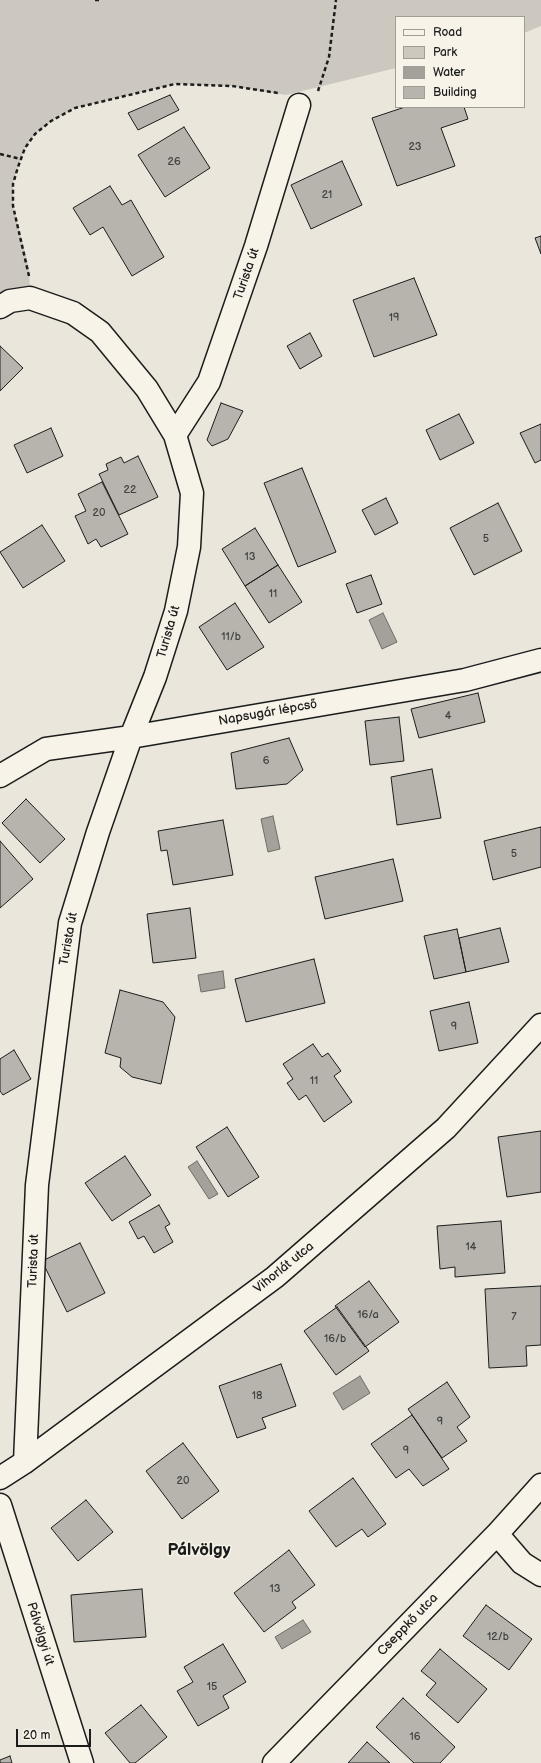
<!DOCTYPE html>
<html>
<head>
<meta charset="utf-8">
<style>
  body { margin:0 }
  #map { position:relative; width:541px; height:1763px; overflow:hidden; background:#eae6dc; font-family:"Balsamiq Sans",sans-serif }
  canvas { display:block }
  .legend { position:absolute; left:395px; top:16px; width:130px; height:92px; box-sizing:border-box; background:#f7f3e8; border:1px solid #9f9d96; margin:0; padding:5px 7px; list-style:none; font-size:12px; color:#1c1c1c }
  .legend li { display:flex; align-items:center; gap:8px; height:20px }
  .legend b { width:20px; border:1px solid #9f9d96 }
  .scale { position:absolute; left:16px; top:1729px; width:75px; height:18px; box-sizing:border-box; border:2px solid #1c1c1c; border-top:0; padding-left:5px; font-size:12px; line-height:14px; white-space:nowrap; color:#1c1c1c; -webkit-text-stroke:3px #f7f3e8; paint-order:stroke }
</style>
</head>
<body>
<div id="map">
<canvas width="541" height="1763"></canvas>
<ul class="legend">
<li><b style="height:5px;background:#f7f3e8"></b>Road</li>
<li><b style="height:11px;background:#ccc8c0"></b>Park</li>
<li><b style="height:11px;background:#a3a19a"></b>Water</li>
<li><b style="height:11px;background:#b6b4ac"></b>Building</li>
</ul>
<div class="scale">20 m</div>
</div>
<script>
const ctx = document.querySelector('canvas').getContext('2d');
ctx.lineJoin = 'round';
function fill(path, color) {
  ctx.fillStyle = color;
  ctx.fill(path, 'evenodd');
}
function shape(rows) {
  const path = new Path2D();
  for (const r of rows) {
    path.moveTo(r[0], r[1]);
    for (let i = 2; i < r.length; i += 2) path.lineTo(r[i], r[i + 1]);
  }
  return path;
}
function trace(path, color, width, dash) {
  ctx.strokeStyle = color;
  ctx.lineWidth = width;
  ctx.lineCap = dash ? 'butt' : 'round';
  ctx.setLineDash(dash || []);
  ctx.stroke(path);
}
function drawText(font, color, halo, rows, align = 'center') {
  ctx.font = font + ' "Balsamiq Sans",sans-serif';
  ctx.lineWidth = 3;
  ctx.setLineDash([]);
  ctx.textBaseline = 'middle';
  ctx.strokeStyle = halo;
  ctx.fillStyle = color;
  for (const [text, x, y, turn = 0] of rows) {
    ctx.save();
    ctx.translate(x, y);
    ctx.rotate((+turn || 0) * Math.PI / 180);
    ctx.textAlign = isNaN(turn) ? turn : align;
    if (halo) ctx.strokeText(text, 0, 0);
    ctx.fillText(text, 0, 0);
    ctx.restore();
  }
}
const green = shape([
  [0,0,541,0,541,26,524,33,524,17,396,17,396,68,286,95,232,86,175,84,75,108,52,121,35,134,25,148,18,167,13,184,13,206,29,268,30,298,0,307]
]);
const water = shape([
  [383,613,397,642,382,649,369,620,383,613],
  [273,816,280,849,268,852,261,819,273,816],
  [223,971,225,988,201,992,198,975,223,971],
  [197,1161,218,1194,209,1199,188,1167,197,1161],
  [360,1376,370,1393,343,1410,333,1393,360,1376],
  [303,1620,311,1632,282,1649,275,1637,303,1620]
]);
const building = shape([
  [170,95,179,110,138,130,128,113,170,95],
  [405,107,464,107,468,119,441,128,455,166,397,186,372,118,405,107],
  [184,127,210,168,165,197,138,155,184,127],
  [342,161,362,205,311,229,291,185,342,161],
  [110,186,122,205,131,200,164,257,132,276,103,227,90,235,73,208,110,186],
  [541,236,541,254,535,238,541,236],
  [414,278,437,335,374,357,353,300,414,278],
  [310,333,322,356,300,369,287,346,310,333],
  [0,346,23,368,0,391,0,346],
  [221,403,243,411,228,439,212,446,207,440,221,403],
  [459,414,474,443,440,460,426,430,459,414],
  [541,424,541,460,535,463,520,433,541,424],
  [51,428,63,456,27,473,14,445,51,428],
  [138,456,158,497,119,515,99,474,108,470,106,464,121,457,124,463,138,456],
  [302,468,336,552,298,567,264,483,302,468],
  [102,482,128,534,101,547,96,539,88,544,75,516,86,511,78,494,102,482],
  [386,498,398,523,375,535,362,510,386,498],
  [498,503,522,551,474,575,450,528,498,503],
  [42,525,65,561,23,588,0,552,42,525],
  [255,528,278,565,245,586,222,549,255,528],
  [278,565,302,602,269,623,245,586,278,565],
  [371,575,382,604,357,613,346,584,371,575],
  [235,603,264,647,227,670,199,627,235,603],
  [478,693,485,722,419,738,411,709,478,693],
  [399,717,404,761,370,765,365,721,399,717],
  [289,738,303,770,287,784,236,789,231,753,289,738],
  [432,769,441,818,397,825,391,777,432,769],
  [26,799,65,839,40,863,2,823,26,799],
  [223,820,233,875,173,885,167,850,161,851,158,831,223,820],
  [541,827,541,867,493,880,484,841,541,827],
  [0,841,33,879,0,908,0,841],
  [393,859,403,901,325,919,315,877,393,859],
  [190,908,196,958,153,963,147,914,190,908],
  [500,928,509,962,466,972,459,938,500,928],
  [457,929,466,972,434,979,424,936,457,929],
  [314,959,325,1003,246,1022,235,979,314,959],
  [120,990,163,1002,175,1017,161,1084,132,1077,120,1067,121,1058,105,1053,120,990],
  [469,1002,478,1043,439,1051,430,1011,469,1002],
  [313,1044,322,1057,328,1053,341,1071,334,1076,352,1102,324,1122,306,1095,299,1100,287,1083,293,1079,283,1064,313,1044],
  [14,1050,31,1079,3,1095,0,1091,0,1059,14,1050],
  [227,1127,259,1177,228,1197,196,1147,227,1127],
  [541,1131,541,1192,507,1197,498,1137,541,1131],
  [125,1156,151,1195,112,1221,85,1183,125,1156],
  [159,1205,170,1224,165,1227,173,1242,154,1253,144,1236,138,1239,129,1222,159,1205],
  [501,1221,505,1273,455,1277,455,1267,440,1269,437,1226,501,1221],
  [80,1243,105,1293,67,1312,42,1261,80,1243],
  [369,1281,399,1322,365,1347,335,1306,369,1281],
  [541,1286,541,1345,526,1346,527,1366,489,1368,485,1289,541,1286],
  [337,1307,369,1351,336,1375,304,1331,337,1307],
  [281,1364,296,1406,262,1418,266,1428,237,1438,219,1386,281,1364],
  [447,1382,470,1417,457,1427,467,1441,442,1458,408,1409,447,1382],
  [412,1415,449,1469,423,1486,409,1469,396,1478,371,1444,412,1415],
  [183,1443,219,1491,182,1519,146,1471,183,1443],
  [353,1478,386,1524,368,1537,362,1529,336,1547,309,1511,353,1478],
  [86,1500,113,1532,78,1561,51,1528,86,1500],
  [289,1550,315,1585,292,1602,296,1608,264,1632,234,1593,289,1550],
  [142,1589,146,1637,74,1642,71,1595,142,1589],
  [486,1605,532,1639,509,1670,463,1636,486,1605],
  [223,1644,246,1682,223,1696,229,1708,198,1726,177,1691,193,1682,184,1667,223,1644],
  [440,1649,487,1689,458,1723,426,1695,436,1683,421,1671,440,1649],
  [403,1698,455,1747,440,1763,414,1763,376,1727,403,1698],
  [141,1705,167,1737,135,1763,130,1763,105,1733,141,1705],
  [367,1742,390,1763,348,1763,367,1742],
  [10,1756,12,1763,0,1763,0,1760,10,1756]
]);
const path = shape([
  [95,0,102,0],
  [318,91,329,57,336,0],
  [0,154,21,159],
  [29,276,13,206,13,184,18,167,25,148,35,134,51,121,75,108,175,84,232,86,278,93]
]);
const street = shape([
  [0,307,10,301,30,298,73,313,100,332,147,389,175,435,192,493,189,547,176,611,155,677,131,737,98,832,70,923,37,1185,25,1462],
  [175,435,209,382,256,246,299,105],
  [0,776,46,749,131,737,465,680,541,660],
  [0,1478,25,1462,275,1277,446,1128,541,1025],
  [0,1505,82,1763],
  [497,1534,522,1563,541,1575],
  [274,1763,497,1534,541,1485]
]);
const numberNames = [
  ["23",415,147],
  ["26",174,162],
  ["21",327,195],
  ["19",394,318],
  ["22",130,490],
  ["20",99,513],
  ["5",486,539],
  ["13",250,557],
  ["11",273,594],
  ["11/b",231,637],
  ["4",448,716],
  ["6",266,761],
  ["5",514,854],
  ["9",454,1027],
  ["11",314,1081],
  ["14",471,1247],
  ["16/a",368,1315],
  ["7",514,1317],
  ["16/b",335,1339],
  ["18",257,1396],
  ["9",440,1422],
  ["9",406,1451],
  ["20",183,1481],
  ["13",275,1589],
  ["12/b",498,1637],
  ["15",212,1687],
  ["16",415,1737]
];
const streetNames = [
  ["Turista út",247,274,-71],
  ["Turista út",169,632,-74],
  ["Napsugár lépcső",268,713,-10],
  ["Turista út",69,939,-80],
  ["Turista út",34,1261,-88],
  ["Vihorlát utca",284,1268,-39],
  ["Cseppkő utca",408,1625,-46],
  ["Pálvölgyi út",40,1634,73]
];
const districtNames = [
  ["Pálvölgy",199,1551]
];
fill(green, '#ccc8c0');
fill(water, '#a3a19a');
trace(water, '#6d6c68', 1);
fill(building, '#b6b4ac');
trace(building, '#1c1c1c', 1);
trace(street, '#1c1c1c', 25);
trace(path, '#1c1c1c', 2.5, [4, 3]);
trace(street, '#f7f3e8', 22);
drawText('11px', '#424240', null, numberNames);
drawText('13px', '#1c1c1c', '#f7f3e8', streetNames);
drawText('bold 17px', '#1c1c1c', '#f7f3e8', districtNames);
</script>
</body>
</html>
